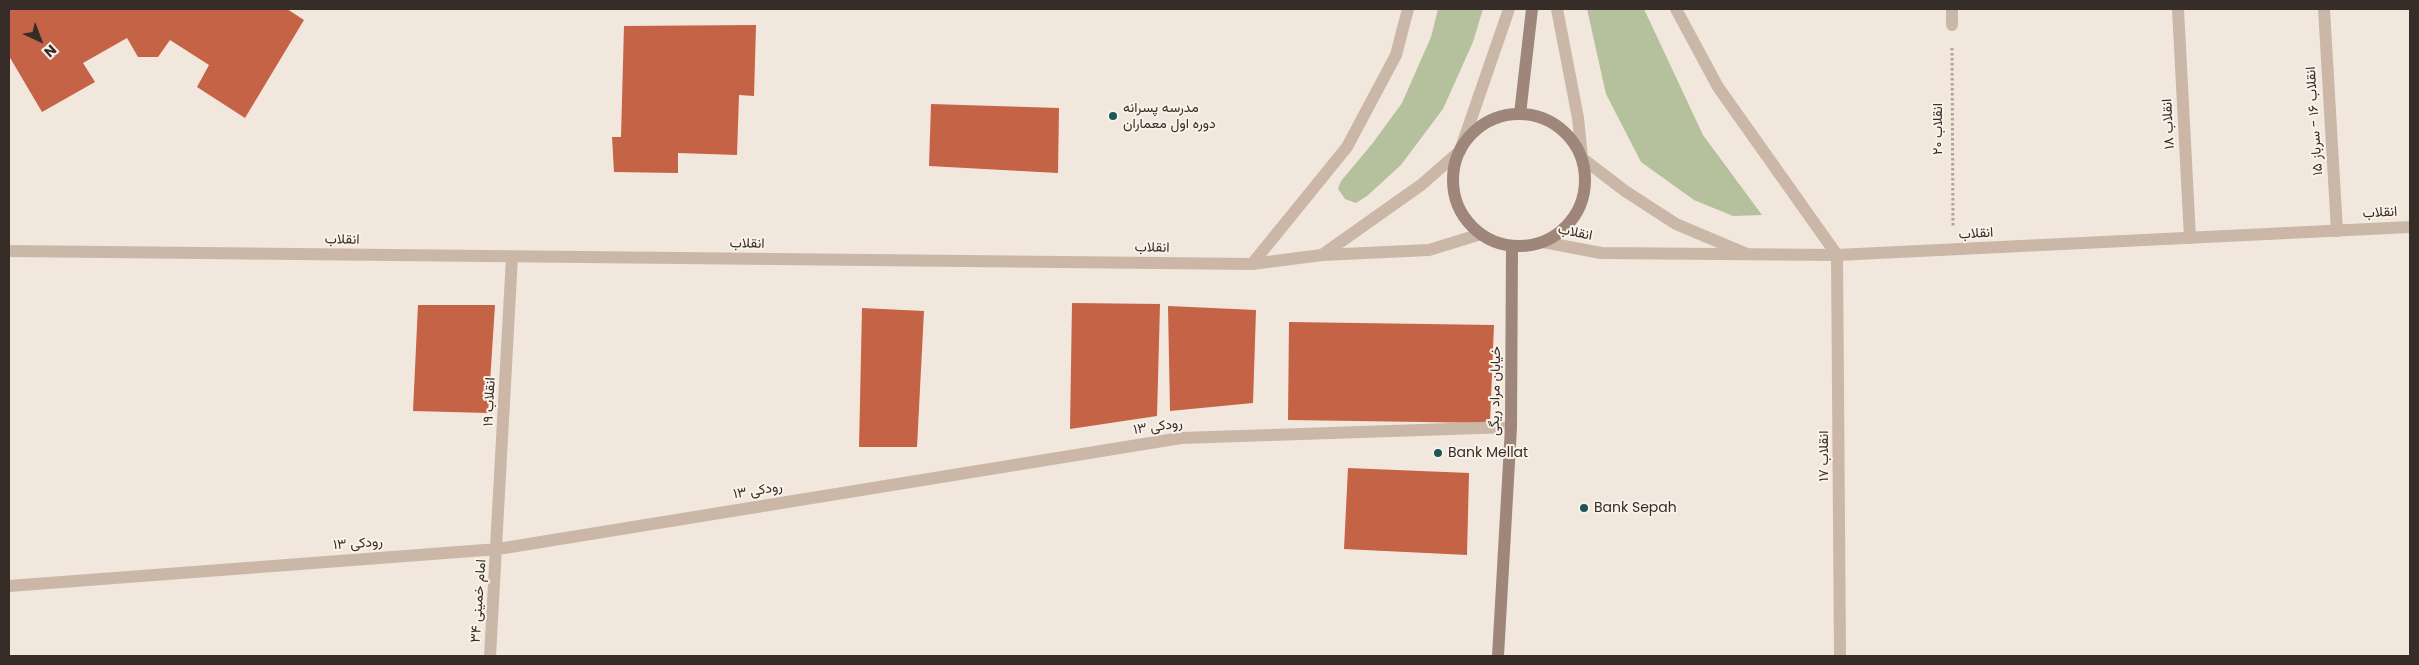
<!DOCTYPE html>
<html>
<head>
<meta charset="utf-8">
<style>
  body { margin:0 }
  #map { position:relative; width:2419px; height:665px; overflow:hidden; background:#f2e7dc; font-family:Poppins,sans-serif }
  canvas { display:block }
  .frame { position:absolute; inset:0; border:10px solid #372d28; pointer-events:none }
  .north { position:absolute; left:15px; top:15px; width:50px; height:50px; -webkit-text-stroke:4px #faf1e9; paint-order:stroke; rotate:137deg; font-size:14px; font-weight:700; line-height:20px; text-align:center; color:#372d28 }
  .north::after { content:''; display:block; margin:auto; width:18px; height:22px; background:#372d28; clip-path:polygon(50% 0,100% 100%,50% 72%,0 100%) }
</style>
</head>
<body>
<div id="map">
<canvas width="2419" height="665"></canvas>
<div class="frame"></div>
<div class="north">N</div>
</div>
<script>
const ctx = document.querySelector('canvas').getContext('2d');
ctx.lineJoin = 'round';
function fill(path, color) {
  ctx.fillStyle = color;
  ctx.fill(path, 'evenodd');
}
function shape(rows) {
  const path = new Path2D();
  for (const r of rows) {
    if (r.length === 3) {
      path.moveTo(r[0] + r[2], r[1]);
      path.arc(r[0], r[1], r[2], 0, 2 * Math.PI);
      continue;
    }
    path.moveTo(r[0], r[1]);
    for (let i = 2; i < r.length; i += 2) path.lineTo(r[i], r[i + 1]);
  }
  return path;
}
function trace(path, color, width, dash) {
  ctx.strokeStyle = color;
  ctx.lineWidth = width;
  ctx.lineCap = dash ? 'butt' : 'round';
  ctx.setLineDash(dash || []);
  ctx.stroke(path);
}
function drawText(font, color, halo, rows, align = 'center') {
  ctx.font = font + ' Poppins,Vazirmatn,sans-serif';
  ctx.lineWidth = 4;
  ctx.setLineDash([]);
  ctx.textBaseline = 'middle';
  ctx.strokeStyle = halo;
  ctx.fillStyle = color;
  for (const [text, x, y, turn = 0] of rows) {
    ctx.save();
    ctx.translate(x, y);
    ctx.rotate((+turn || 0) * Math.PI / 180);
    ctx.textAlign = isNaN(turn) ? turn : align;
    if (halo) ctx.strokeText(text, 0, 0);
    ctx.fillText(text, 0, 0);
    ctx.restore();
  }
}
const green = shape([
  [1438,9,1483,9,1473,42,1443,109,1401,165,1367,196,1356,203,1345,199,1338,189,1341,181,1372,144,1402,103,1431,37],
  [1587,9,1644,9,1703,135,1762,215,1733,216,1694,200,1641,162,1606,94]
]);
const building = shape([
  [9,9,287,9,304,20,245,118,197,87,209,65,170,40,158,57,138,57,127,38,83,63,95,82,42,112,9,56],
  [756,25,754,96,739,95,737,155,678,153,678,173,614,172,612,137,621,137,624,26],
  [931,104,1059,108,1058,173,929,166],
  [1072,303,1160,304,1157,416,1070,429],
  [418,305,495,305,488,413,413,411],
  [1168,306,1256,310,1253,403,1170,411],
  [862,308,924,311,917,447,859,447],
  [1289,322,1494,325,1490,423,1288,420],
  [1348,468,1469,473,1467,555,1344,549]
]);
const path = shape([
  [1952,48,1953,227]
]);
const minor = shape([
  [1557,9,1578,118,1582,158,1625,191,1676,224,1747,254],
  [1952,9,1952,25],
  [2178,9,2190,238],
  [2324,9,2337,231],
  [1322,255,1421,185,1460,151,1509,9],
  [1837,255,1840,656],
  [9,586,498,549,1181,438,1511,427],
  [490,656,512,257]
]);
const tertiary = shape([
  [1676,9,1718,87,1837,255],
  [1543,242,1601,253,1837,255,2410,227],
  [9,251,1252,264,1322,255,1429,250,1481,234],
  [1252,264,1347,147,1396,55,1408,9]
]);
const secondary = shape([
  [1520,114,1532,9],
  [1519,180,66],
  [1498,656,1511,427,1512,246]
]);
const markers = [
  [1113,116,5,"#1e5658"],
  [1438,453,5,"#1e5658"],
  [1584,508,5,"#1e5658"]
];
const poiNames = [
  ["مدرسه پسرانه",1123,108],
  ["دوره اول معماران",1123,124],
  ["Bank Mellat",1448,453],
  ["Bank Sepah",1594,508]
];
const streetNames = [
  ["انقلاب ۱۶ - سرباز ۱۵",2315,121,-94],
  ["انقلاب ۱۸",2169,124,-93],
  ["انقلاب ۲۰",1938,129,-90],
  ["انقلاب",2380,213,-3],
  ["انقلاب",1575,233,11],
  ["انقلاب",1976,234,-3],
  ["انقلاب",342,240,1],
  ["انقلاب",747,244,1],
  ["انقلاب",1152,248,1],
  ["خیابان مراد ریگی",1496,391,-89],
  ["انقلاب ۱۹",490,402,-87],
  ["رودکی ۱۳",1158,427,-8],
  ["انقلاب ۱۷",1824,456,-90],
  ["رودکی ۱۳",758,491,-9],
  ["رودکی ۱۳",358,544,-4],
  ["امام خمینی ۳۴",479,601,-86]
];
fill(green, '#b5c19c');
fill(building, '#c56347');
trace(path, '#b6a192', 3, [2.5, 2.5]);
trace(minor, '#cab7a8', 12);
trace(tertiary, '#cab7a8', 12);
trace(secondary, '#9e867a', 12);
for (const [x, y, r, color] of markers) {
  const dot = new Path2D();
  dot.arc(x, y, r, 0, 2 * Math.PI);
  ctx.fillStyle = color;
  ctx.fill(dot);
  trace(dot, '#faf1e9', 2);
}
drawText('14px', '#372d28', '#faf1e9', poiNames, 'left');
drawText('14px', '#372d28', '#faf1e9', streetNames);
</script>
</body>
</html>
